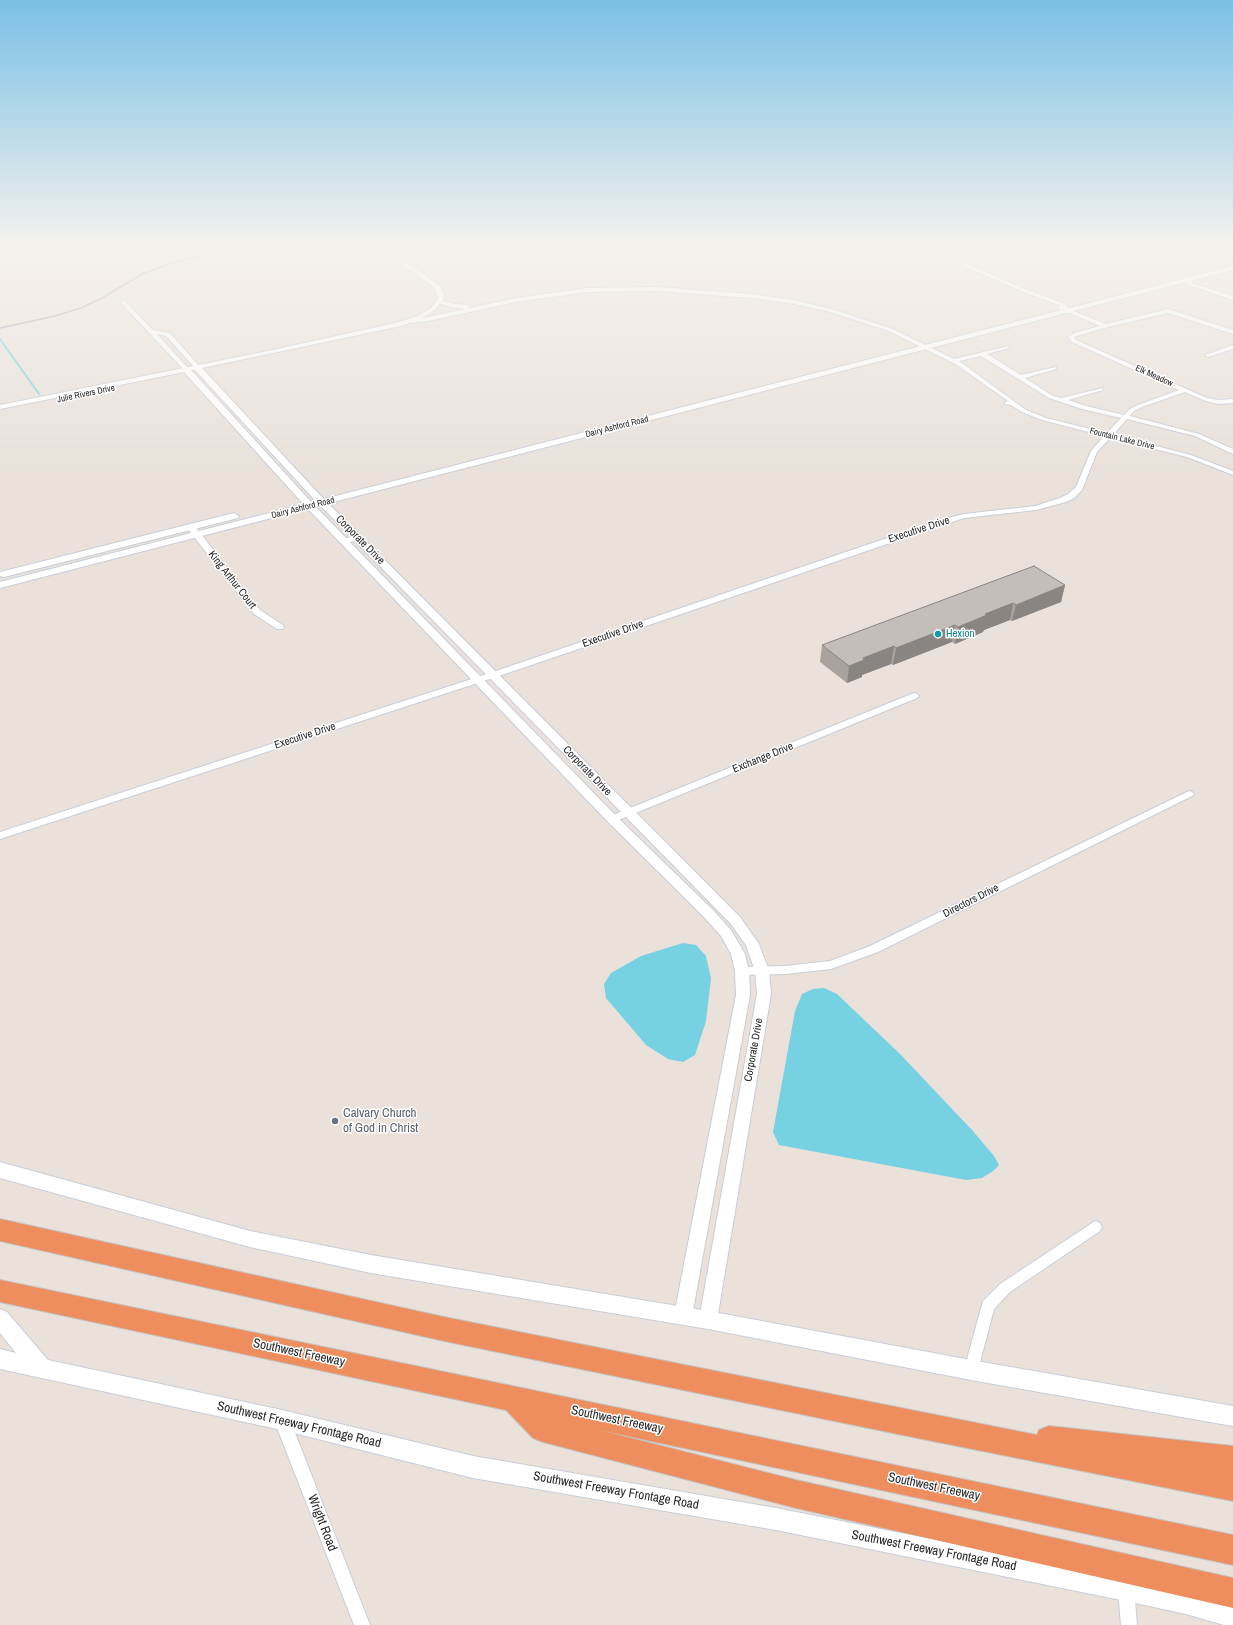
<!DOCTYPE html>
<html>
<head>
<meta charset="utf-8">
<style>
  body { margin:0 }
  canvas { display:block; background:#e9e1da }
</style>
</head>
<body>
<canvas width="1233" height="1625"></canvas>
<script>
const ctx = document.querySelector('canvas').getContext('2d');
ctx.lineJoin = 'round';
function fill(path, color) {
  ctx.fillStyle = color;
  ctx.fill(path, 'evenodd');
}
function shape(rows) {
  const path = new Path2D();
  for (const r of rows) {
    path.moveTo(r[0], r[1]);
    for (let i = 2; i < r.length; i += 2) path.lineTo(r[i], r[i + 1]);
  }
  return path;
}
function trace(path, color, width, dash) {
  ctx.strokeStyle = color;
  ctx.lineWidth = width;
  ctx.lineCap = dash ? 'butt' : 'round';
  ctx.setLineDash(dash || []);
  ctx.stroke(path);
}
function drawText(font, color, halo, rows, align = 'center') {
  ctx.font = font + ' "Archivo Narrow",sans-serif';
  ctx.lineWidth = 3;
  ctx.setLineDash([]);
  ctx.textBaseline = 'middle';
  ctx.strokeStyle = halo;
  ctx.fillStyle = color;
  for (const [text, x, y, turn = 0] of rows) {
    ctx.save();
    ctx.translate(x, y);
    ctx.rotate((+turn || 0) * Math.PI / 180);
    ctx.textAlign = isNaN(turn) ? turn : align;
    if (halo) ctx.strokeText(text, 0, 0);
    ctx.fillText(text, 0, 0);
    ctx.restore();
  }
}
const water = shape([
  [683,943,696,945,706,956,711,978,706,1021,695,1055,683,1062,668,1059,646,1045,606,998,604,984,611,973,641,956],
  [824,988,837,994,900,1054,972,1130,994,1156,999,1165,993,1171,982,1178,966,1180,779,1145,773,1132,795,1011,802,994,813,989]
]);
const stream = shape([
  [0,246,12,244],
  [0,339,39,394]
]);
const minor = shape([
  [914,244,921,244,1025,289,1063,303,1071,310,1106,324,1168,309,1233,330,1233,334,1168,313,1108,327,1074,337,1076,340,1207,398,1218,400,1233,399,1233,403,1218,404,1203,400,1185,392,1142,407,1134,411,1130,416,1199,434,1233,449,1233,454,1195,436,1127,419,1113,435,1191,455,1233,471,1233,475,1187,457,1110,438,1097,452,1082,490,1074,498,1066,502,1036,510,964,518,949,523,496,677,0,839,0,832,490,673,943,519,964,514,1035,506,1060,498,1068,494,1076,487,1091,451,1104,436,1042,420,1022,412,1011,405,1005,404,1005,402,1008,401,957,365,889,331,827,311,794,304,751,298,657,291,588,292,516,302,428,321,410,323,408,322,408,320,428,317,516,298,588,288,657,287,751,294,794,300,831,309,893,329,954,359,1009,346,1009,348,987,354,1021,375,1056,367,1056,369,1025,378,1053,396,1061,398,1103,388,1103,390,1068,400,1086,406,1124,415,1130,409,1138,405,1179,390,1072,342,1068,337,1074,333,1100,326,1059,309,1058,308,1060,306,1059,305,1021,291,914,244],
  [981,356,1049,398,1082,409,1121,418,1107,433,1046,418,1026,410,959,361,981,356],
  [1186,279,1190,279,1192,283,1233,296,1233,300,1188,285,1186,279],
  [440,300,454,304,467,305,470,307,467,309,454,308,438,303,437,302,440,300],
  [121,301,125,301,153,330,170,333,199,366,199,368,195,368,166,336,157,334,189,369,184,370,121,303,121,301],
  [1233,345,1233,349,1208,357,1205,355,1233,345],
  [188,525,194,525,260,610,283,625,284,627,283,629,277,629,254,614,188,529,188,525],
  [357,536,360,536,360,540,344,543,340,541,341,539,357,536],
  [914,693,917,694,919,696,917,698,616,821,608,821,607,819,608,817,914,693],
  [1189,791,1192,792,1194,794,1192,796,878,952,831,969,785,974,742,975,738,974,736,971,738,968,742,967,785,966,830,961,870,946,1189,791],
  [1095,1221,1100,1223,1102,1227,1100,1231,1010,1292,994,1309,978,1370,976,1375,971,1377,966,1375,964,1370,983,1301,1000,1284,1095,1221],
  [282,1413,287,1415,290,1420,370,1625,354,1625,274,1420,277,1415,282,1413],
  [1126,1581,1132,1583,1134,1589,1137,1625,1121,1625,1118,1589,1120,1583,1126,1581]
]);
const tertiary = shape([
  [374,244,381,244,440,286,444,293,444,298,435,310,422,318,401,326,202,368,318,493,740,917,759,944,769,971,771,994,717,1320,714,1326,708,1328,702,1326,699,1320,757,994,755,971,746,945,730,923,312,497,195,370,191,370,313,504,616,816,713,910,731,930,745,954,749,971,750,995,692,1316,689,1322,683,1324,677,1322,674,1316,736,995,735,971,731,954,721,936,703,916,608,822,307,508,184,372,0,409,0,405,268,351,399,322,418,316,431,308,438,298,435,288,374,244]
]);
const secondary = shape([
  [1233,266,1233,270,0,588,0,582,1233,266],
  [234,513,239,516,238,518,4,577,0,576,0,572,234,513],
  [0,1162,250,1231,371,1255,708,1311,971,1360,1233,1406,1233,1426,971,1380,708,1329,371,1273,250,1247,0,1178,0,1162],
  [0,1309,7,1312,48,1360,282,1410,473,1456,776,1508,1186,1590,1233,1604,1233,1625,1224,1625,1186,1614,1126,1601,776,1530,473,1478,282,1430,0,1369,0,1349,16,1353,0,1333,0,1309]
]);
const motorway = shape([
  [0,1219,444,1317,1037,1435,1039,1430,1049,1426,1233,1446,1233,1501,922,1439,444,1341,0,1241,0,1219],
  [0,1280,1233,1535,1233,1565,599,1430,796,1480,1233,1578,1233,1608,796,1508,543,1442,533,1438,506,1410,0,1302,0,1280]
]);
const rail = shape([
  [0,328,55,316,81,308,102,298,144,273,169,264,198,256,266,244]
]);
const wall = shape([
  [1065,585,1061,602,1012,621,1010,620,984,630,983,632,955,644,952,642,893,665,891,664,862,675,862,677,847,683,820,662,822,645]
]);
const shadedWall = shape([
  [1065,585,1061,602,1012,621,1016,605],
  [1013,603,1010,620,984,630,983,632,955,644,958,627,985,614],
  [955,625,952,642,893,665,896,648],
  [894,646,891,664,862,675,862,677,847,683,849,666,863,658]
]);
const building = shape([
  [1034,566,1065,585,1016,605,1013,603,985,614,987,615,958,627,955,625,896,648,894,646,863,658,864,660,849,666,822,645,1034,566]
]);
const markers = [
  [938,634,4,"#0f9aa8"],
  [335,1121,4,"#6b7280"]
];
const farStreetnames = [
  ["Elk Meadow",1154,376,24],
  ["Julie Rivers Drive",86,394,-12],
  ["Dairy Ashford Road",617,427,-14],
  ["Fountain Lake Drive",1122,439,14],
  ["Dairy Ashford Road",303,508,-14]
];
const streetNames = [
  ["Executive Drive",919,530,-18],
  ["Corporate Drive",360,540,45],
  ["King Arthur Court",232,580,52],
  ["Executive Drive",613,634,-19],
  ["Executive Drive",305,736,-18],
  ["Exchange Drive",763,758,-22],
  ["Corporate Drive",587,771,46],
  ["Directors Drive",971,901,-27],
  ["Corporate Drive",754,1050,-80]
];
const cultureNames = [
  ["Hexion",946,634]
];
const nearWorshipnames = [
  ["Calvary Church",343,1114],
  ["of God in Christ",343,1129]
];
const nearStreetnames = [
  ["Southwest Freeway",299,1353,12],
  ["Southwest Freeway",617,1420,12],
  ["Southwest Freeway Frontage Road",299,1425,13],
  ["Southwest Freeway",934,1487,12],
  ["Southwest Freeway Frontage Road",616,1491,10],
  ["Wright Road",322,1523,69],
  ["Southwest Freeway Frontage Road",934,1551,11]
];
fill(water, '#76d1e2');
trace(stream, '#76d1e2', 2);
trace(minor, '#c8cdd8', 2);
trace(tertiary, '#c8cdd8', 2);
trace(secondary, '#c8cdd8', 2);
trace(motorway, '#c3c3c3', 2);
fill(minor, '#fff');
fill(tertiary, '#fff');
fill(secondary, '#fff');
fill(motorway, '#ee8e5f');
trace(rail, '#9ea2b0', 1.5);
fill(wall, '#a9a3a0');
fill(shadedWall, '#898582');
fill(building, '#c4beba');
trace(building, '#898582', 1);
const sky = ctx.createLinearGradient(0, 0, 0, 471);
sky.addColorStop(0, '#7ac0e6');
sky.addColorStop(0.52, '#f5f2ee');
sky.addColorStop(1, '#f5f2ee00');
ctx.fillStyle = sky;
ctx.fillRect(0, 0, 1233, 471);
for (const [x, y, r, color] of markers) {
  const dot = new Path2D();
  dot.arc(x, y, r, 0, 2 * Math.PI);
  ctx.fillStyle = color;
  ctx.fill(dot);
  trace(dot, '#fff', 1.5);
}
drawText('9px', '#272727', '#fff', farStreetnames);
drawText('11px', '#272727', '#fff', streetNames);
drawText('11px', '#0d838f', '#fff', cultureNames, 'left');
drawText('13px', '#5b616d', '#fff', nearWorshipnames, 'left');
drawText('13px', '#272727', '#fff', nearStreetnames);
</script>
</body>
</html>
